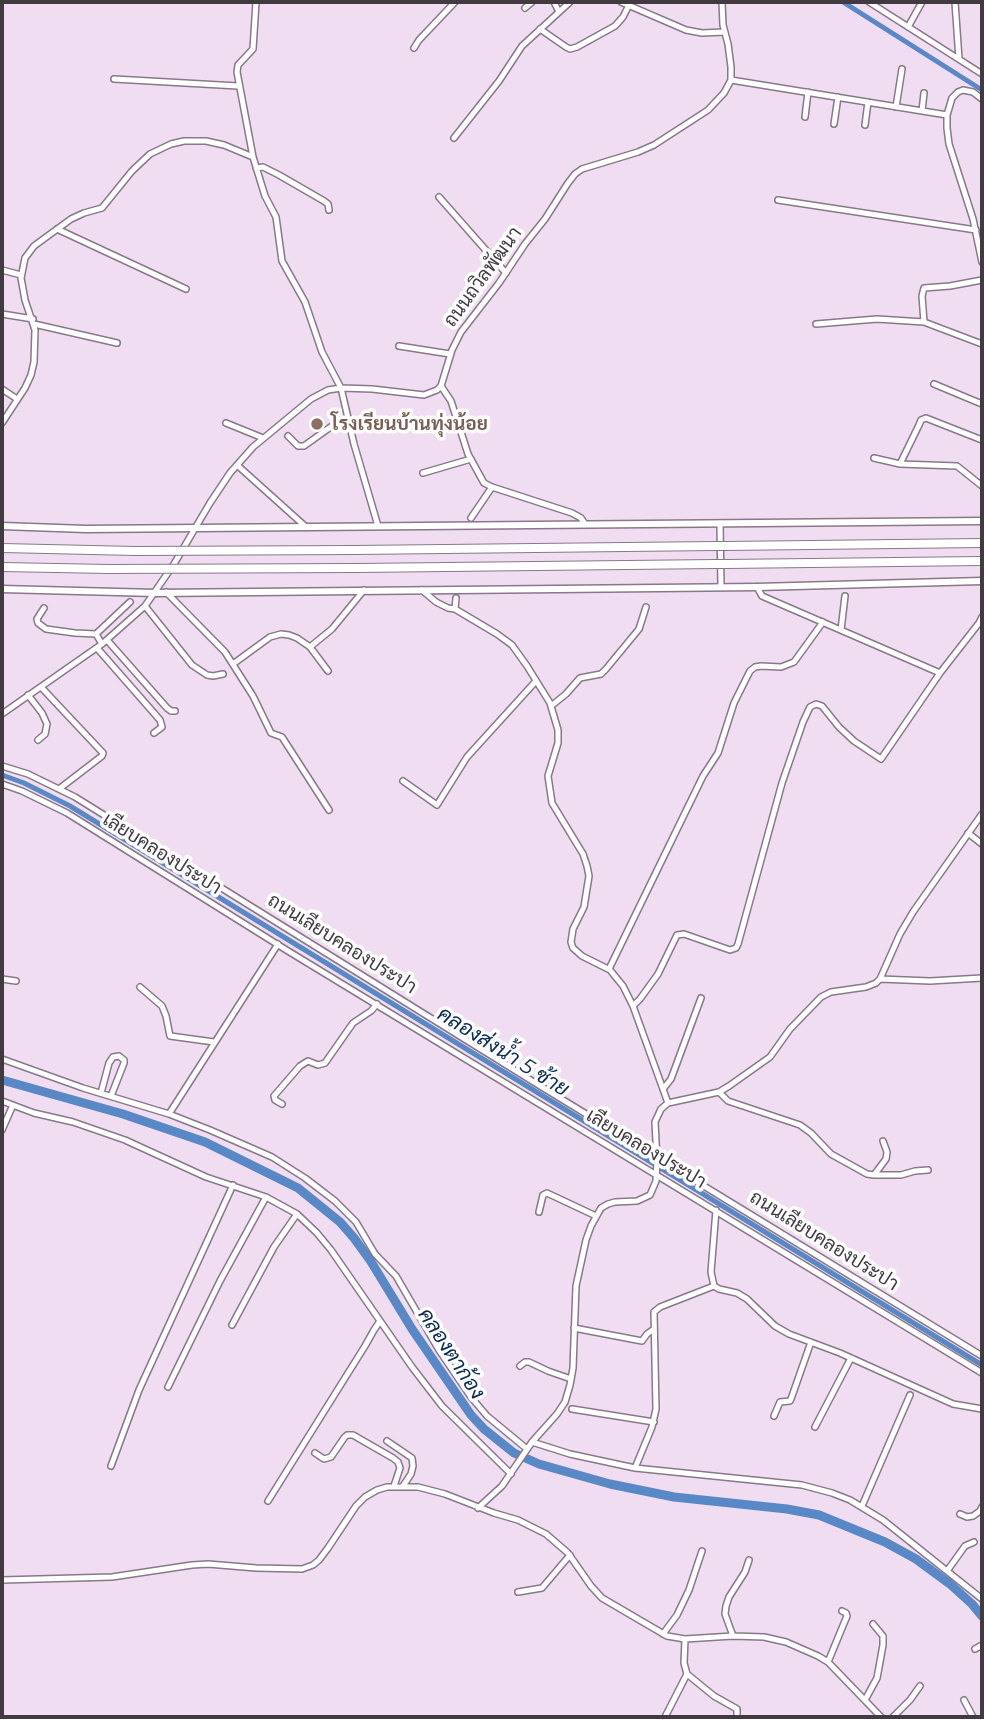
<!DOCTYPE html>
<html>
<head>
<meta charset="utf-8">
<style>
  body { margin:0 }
  #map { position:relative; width:984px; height:1719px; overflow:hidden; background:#f0ddf1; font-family:Montserrat,sans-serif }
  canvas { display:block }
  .frame { position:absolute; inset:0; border:4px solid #413a41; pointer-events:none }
</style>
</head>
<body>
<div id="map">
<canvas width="984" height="1719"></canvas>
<div class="frame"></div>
</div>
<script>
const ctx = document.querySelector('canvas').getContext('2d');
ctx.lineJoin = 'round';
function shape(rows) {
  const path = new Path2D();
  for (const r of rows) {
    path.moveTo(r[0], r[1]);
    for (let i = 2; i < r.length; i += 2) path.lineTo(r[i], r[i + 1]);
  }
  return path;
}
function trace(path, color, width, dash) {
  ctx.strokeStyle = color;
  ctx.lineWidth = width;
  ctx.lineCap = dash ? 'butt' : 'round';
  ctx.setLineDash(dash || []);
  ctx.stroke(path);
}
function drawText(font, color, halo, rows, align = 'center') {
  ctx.font = font + ' Montserrat,Sarabun,sans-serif';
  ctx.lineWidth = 7;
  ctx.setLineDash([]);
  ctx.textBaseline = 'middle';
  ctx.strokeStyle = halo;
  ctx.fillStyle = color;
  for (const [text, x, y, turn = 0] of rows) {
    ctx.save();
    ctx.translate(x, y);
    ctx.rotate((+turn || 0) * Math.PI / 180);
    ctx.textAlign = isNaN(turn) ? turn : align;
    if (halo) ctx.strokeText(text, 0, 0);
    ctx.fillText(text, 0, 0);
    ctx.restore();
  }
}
const canal = shape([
  [843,2,982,90],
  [2,775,24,783,70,806,982,1365]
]);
const river = shape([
  [2,1080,123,1114,205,1142,298,1188,340,1222,354,1238,370,1260,412,1329,471,1415,484,1429,514,1453,539,1464,610,1484,674,1497,787,1509,819,1515,885,1542,916,1559,950,1584,972,1604,982,1616]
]);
const minor = shape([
  [256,2,253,49,238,65,237,72,253,157,265,196,276,217,282,261,305,302,322,352,341,388,354,444,378,526],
  [554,2,559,12],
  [621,2,686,30,702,33,724,32],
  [869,2,982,74],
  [955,2,959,59],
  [525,8,532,2],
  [908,27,922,2],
  [540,29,566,47,570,49,577,47,615,26,623,17,629,5],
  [414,48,419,40,455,2],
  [114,79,238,86],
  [731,80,947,115],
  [982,99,973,92,963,90,958,92,952,98,947,115,947,128,949,144,973,219,982,262],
  [896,107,902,69],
  [922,111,924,93],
  [805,117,808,92],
  [834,124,838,97],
  [865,125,868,102],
  [454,138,499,81,522,46,570,2],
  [256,168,263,167,279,175,324,201,328,204,329,210],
  [439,197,506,273],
  [778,200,976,230],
  [57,229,186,289],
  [2,270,21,275],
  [2,314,33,319],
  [924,322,922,296,924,288,950,286,982,280],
  [34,324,117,343],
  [816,324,877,319,924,322,982,344],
  [399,346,450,354],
  [934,384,982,404],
  [441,386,451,401,468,454,484,483,492,487,572,513,581,518,585,524],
  [2,389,17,399],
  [2,423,25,388,31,375,34,362,35,330,25,300,21,278,25,258,34,246,71,219,84,213,102,208,132,171,150,154,171,144,184,141,206,141,224,145,253,157],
  [226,423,263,438],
  [288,436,298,446,304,446,339,421,348,418],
  [982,440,926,418,921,420,919,425,900,464,957,466,982,486],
  [874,458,900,464],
  [237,465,306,527],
  [423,473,471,459],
  [471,518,492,487],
  [720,523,721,587],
  [757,587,762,596,940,673,979,623,982,617],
  [422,590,436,602,448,608,455,609,497,634,512,645,527,666,550,703,558,730,558,743,548,776,552,803,583,854,587,866,589,876,584,907,573,929,571,942,573,948,582,956,610,970,623,986,633,1006,668,1103],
  [166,592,225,652,253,696,271,733,282,737,329,810],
  [145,606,192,665,207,675,213,676,223,674],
  [44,608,37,619,38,623,46,629,75,633,96,634],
  [455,609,456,598],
  [841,630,845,596],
  [107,640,167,708,171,711,175,711],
  [102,644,96,634,130,602],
  [310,647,332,629,364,590],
  [97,648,160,720,162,727,154,733],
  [233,664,270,637,281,634,289,635,297,638,310,647,328,671],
  [41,687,103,753,102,756,59,789],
  [28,695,42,713,47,724,45,734,38,740],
  [551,706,566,694,580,678,601,674,606,669,639,629,646,607],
  [2,714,102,644,145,606,174,564,210,503,230,473,253,447,311,399,328,390,341,388,372,389,424,395,437,390,441,386,452,350,461,332,499,283,525,244,545,219,568,183,575,174,582,169,638,152,654,145,708,110,724,93,731,80,731,67,728,44,723,25,722,2],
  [2,766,28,774,75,797,537,1084,982,1356],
  [403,781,437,805,467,757,536,681],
  [2,784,22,791,67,813,288,951,982,1373],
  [968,833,982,844],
  [609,969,703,776,718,753,734,703,750,671,755,667,761,666,781,667,794,662,823,622],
  [2,979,16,981],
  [880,979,930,981,982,978],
  [140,987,162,1006,166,1016,170,1036,214,1042],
  [633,1006,640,999,658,974,677,935,684,934,730,950,736,948,738,944,782,783,803,722,810,707,816,704,822,706,839,727,854,741,881,759,940,673],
  [2,1059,83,1088,169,1114,210,1130,272,1157,305,1178,335,1201,356,1222,375,1254,396,1276,439,1350,471,1397,487,1416,527,1449],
  [663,1089,671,1079,701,998],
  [719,1092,728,1101,800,1125,811,1133,831,1154,867,1174,874,1175,886,1159,887,1152,883,1141],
  [101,1093,109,1063,113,1057,119,1056,124,1060,124,1063,111,1096],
  [2,1101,34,1113,73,1122,125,1140,206,1177,266,1197,297,1214,317,1233,331,1250,412,1367,442,1406,511,1474],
  [282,1104,275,1100,274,1096,300,1066,308,1061,318,1065,325,1063,353,1023,371,1011,377,1004],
  [169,1114,278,944],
  [2,1130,13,1105],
  [874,1175,901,1175,915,1171,928,1170],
  [716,1210,711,1272,714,1286,719,1289,737,1293,747,1299,775,1326,789,1334,840,1353,953,1404,982,1409],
  [539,1212,543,1195,547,1193,596,1216],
  [232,1325,274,1247,297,1214],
  [574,1328,642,1341,647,1334,654,1329],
  [520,1366,525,1362,529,1362,548,1371,571,1379],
  [168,1387,220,1281,266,1197],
  [572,1409,654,1422],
  [774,1416,780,1402,790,1401,791,1399,811,1342],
  [815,1427,851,1358],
  [387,1441,412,1458,413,1466,411,1474,403,1486],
  [532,1442,570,1454,635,1468,802,1485,832,1493,850,1500,883,1520,982,1599],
  [315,1453,324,1459,331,1457,344,1438,347,1435,353,1435,393,1458,398,1462,400,1468,394,1486],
  [111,1466,139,1390,233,1185],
  [635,1468,652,1427,656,1409,654,1312,660,1307,714,1286],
  [268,1501,365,1346,374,1330,380,1321],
  [862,1506,910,1395],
  [478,1508,502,1486,532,1442,557,1414,565,1402,570,1385,573,1368,576,1286,586,1240,591,1226,601,1208,608,1204,615,1202,637,1201,650,1195,656,1181,657,1161,655,1122,661,1109,668,1103,719,1092,729,1086,770,1057,790,1029,821,997,831,992,866,987,876,983,880,979,900,934,913,912,982,814],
  [960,1514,967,1517,973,1516,980,1511,982,1507],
  [947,1571,965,1546,974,1542],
  [2,1580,112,1577,192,1565,208,1564,256,1568,302,1569,313,1565,319,1560,328,1548,356,1506,365,1497,377,1490,387,1487,418,1487,445,1494,494,1513,518,1520,546,1534,568,1553,591,1586,602,1598,667,1636,685,1639,733,1636,764,1637,786,1642,818,1656,828,1662,881,1717],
  [518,1592,542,1588,570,1555],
  [663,1634,677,1615,689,1590,702,1551],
  [733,1636,725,1614,726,1606,729,1597,745,1572,749,1560],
  [685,1639,684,1663,687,1674,714,1696,737,1709,737,1717],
  [975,1649,982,1645],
  [828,1662,847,1616,846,1613,842,1611],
  [865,1700,877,1678,883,1645,883,1636,873,1624],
  [964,1700,973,1717],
  [665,1717,687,1674],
  [893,1717,910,1700,920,1686]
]);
const major = shape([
  [2,526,86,529,982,521],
  [2,589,156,593,757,587,982,581]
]);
const highway = shape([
  [725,546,982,543],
  [354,550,716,546],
  [725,564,982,561],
  [357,568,716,564]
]);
const highwayBridge = shape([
  [716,546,725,546],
  [2,548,136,551,354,550],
  [716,564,725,564],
  [2,567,109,569,357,568]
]);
const markers = [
  [317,424,7,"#8d6e63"]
];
const streetNames = [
  ["ถนนถวิลพัฒนา",483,277,-54],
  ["เลียบคลองประปา",162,854,32],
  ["ถนนเลียบคลองประปา",342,944,32],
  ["เลียบคลองประปา",646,1149,31],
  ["ถนนเลียบคลองประปา",824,1241,32]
];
const educationNames = [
  ["โรงเรียนบ้านทุ่งน้อย",331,424]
];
const waterNames = [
  ["คลองส่งน้ำ 5 ซ้าย",503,1052,32],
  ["คลองตาก้อง",451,1354,57]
];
trace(canal, '#5988c7', 5);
trace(river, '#5988c7', 9);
trace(minor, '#887889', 8);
trace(major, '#887889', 9);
trace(highway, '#887889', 10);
trace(minor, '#fff', 5);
trace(major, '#fff', 6);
trace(highway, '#fff', 8);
trace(highwayBridge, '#887889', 10, []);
trace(highwayBridge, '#fff', 8);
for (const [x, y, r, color] of markers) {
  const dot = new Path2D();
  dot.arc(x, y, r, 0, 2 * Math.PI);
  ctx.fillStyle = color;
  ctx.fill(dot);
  trace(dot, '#fff', 2.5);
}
drawText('19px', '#413a41', '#fff', streetNames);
drawText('bold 19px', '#785e54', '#fff', educationNames, 'left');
drawText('italic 21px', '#0a2b54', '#fff', waterNames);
</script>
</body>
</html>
